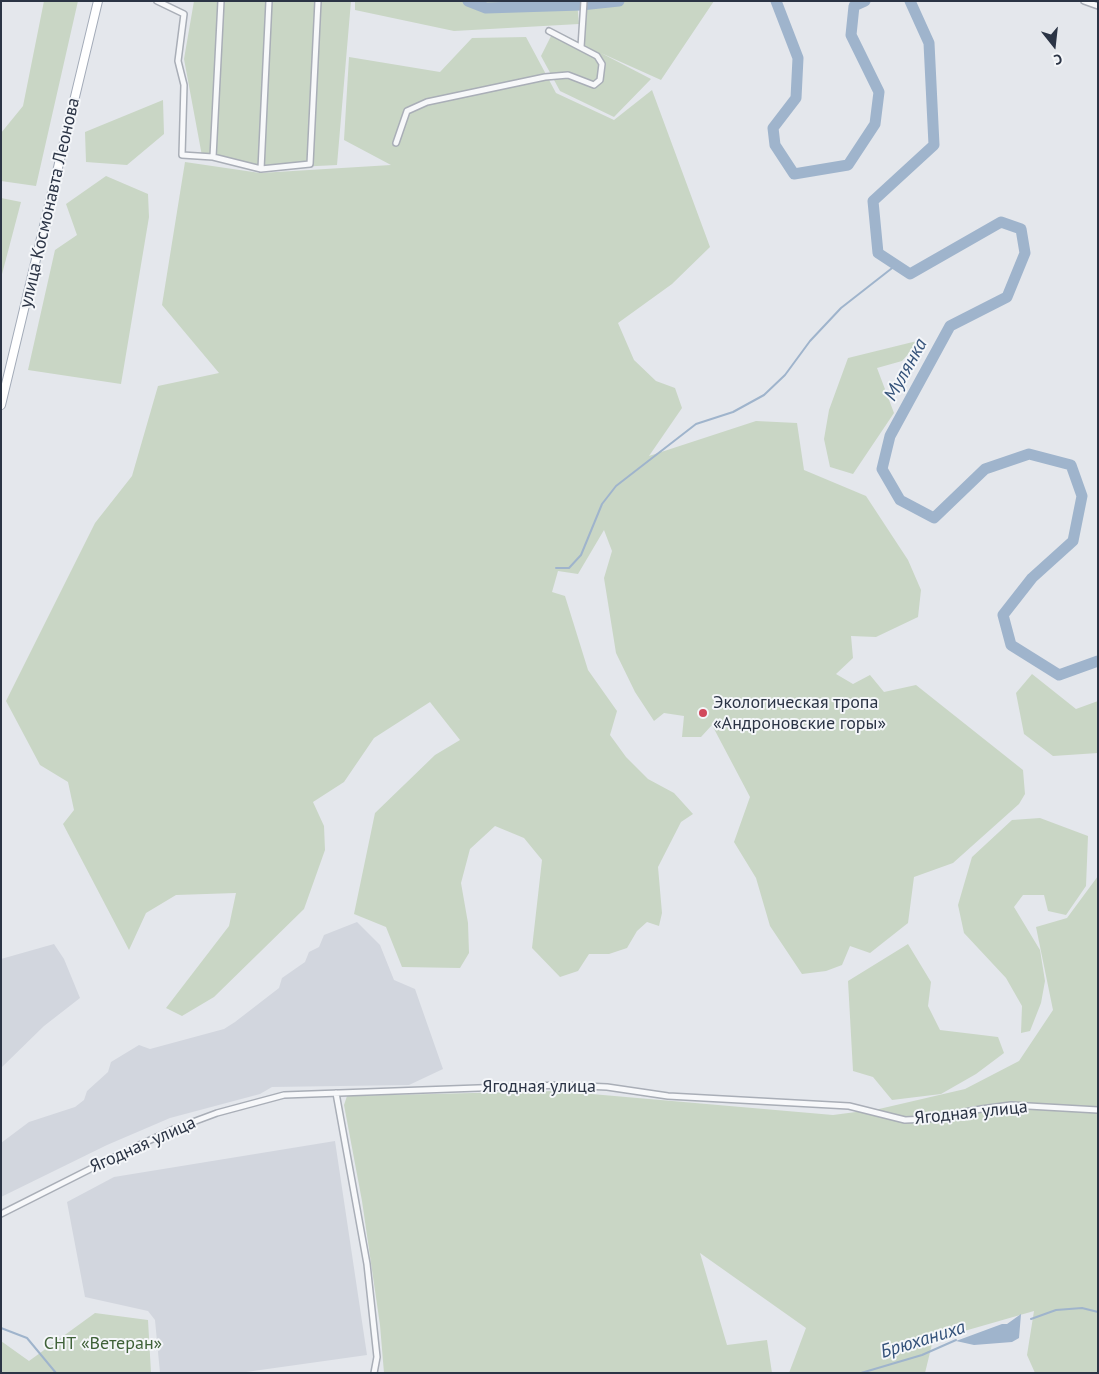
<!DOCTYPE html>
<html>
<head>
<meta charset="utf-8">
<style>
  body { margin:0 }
  #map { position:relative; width:1099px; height:1374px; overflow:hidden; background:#e4e7ec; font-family:"PT Sans",sans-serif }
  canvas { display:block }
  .frame { position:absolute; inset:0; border:2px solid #2b3445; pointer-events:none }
  .north { position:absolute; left:1029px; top:20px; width:50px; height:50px; -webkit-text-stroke:4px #f4f6f9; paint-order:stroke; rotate:164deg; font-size:14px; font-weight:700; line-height:20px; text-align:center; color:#2b3445 }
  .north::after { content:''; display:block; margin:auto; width:18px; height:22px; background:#2b3445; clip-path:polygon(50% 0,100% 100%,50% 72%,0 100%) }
</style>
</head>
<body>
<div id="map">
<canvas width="1099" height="1374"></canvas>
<div class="frame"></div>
<div class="north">С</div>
</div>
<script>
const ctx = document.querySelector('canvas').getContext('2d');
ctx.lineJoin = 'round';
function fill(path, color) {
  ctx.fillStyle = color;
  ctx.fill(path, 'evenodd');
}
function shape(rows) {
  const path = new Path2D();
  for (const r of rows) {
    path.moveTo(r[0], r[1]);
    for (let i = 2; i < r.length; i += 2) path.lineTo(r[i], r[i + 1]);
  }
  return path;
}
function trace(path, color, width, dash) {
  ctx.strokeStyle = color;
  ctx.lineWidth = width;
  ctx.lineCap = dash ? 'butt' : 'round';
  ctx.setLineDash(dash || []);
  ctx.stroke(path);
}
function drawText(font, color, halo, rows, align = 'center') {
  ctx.font = font + ' "PT Sans",sans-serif';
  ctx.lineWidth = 4;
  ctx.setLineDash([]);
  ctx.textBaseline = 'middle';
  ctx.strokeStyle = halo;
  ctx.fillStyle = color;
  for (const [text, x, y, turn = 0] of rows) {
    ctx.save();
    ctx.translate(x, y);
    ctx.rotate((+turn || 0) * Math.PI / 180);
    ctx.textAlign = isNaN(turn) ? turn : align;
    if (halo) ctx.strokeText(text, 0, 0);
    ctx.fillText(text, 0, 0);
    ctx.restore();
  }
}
const built = shape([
  [357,922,380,945,394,980,415,989,443,1069,409,1085,272,1087,260,1094,170,1118,107,1145,1,1197,1,1143,29,1122,75,1107,84,1100,87,1091,108,1072,111,1062,139,1045,150,1049,224,1029,235,1022,279,988,282,978,305,962,309,952,319,947,324,935],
  [54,944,64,959,80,998,44,1026,1,1068,1,959],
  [335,1141,367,1355,239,1373,160,1373,155,1320,148,1311,85,1297,67,1202,114,1177]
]);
const green = shape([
  [44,1,78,1,36,186,1,181,1,133,23,106],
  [194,1,351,1,337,165,277,168,202,156,184,59],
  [355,1,577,1,579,24,454,31,355,10],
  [584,1,714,1,661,80,601,53,651,79,614,117,560,91,541,56,554,30,585,45],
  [526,37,556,93,614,120,652,90,710,247,672,284,618,323,634,360,656,381,675,388,682,408,649,456,756,421,797,423,804,470,866,496,908,560,921,590,918,617,876,637,851,636,853,658,836,674,853,684,870,675,884,692,916,685,1023,770,1025,794,1019,804,953,863,914,877,908,923,870,953,850,946,842,965,826,971,802,974,770,926,756,878,734,842,750,797,712,725,701,737,682,737,684,716,664,713,654,721,635,692,616,653,604,578,612,551,604,530,578,574,558,571,552,592,565,596,588,670,617,711,610,735,626,757,648,779,674,793,693,814,681,822,658,867,662,913,659,926,647,922,637,931,627,948,609,954,589,954,578,971,560,977,532,948,542,860,524,838,495,826,470,849,461,883,468,923,469,953,460,968,402,967,386,927,354,914,375,813,435,755,460,740,430,702,374,738,344,782,313,802,324,826,325,850,304,909,214,997,182,1016,166,1008,229,926,236,893,176,895,146,913,129,950,63,824,74,810,68,782,40,765,6,701,95,523,132,476,158,386,219,373,162,305,185,162,260,173,391,165,344,140,349,57,440,72,472,38],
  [163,100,164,134,127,165,86,162,85,132],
  [106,176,148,194,149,217,121,384,28,370,55,250,77,235,66,204],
  [1,198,21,202,1,278],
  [921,340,902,361,877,368,894,413,853,474,830,467,824,439,829,410,848,358],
  [1032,674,1076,709,1098,701,1098,753,1053,756,1024,734,1016,693],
  [1040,818,1088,836,1086,886,1066,915,1048,911,1044,895,1023,895,1014,907,1040,950,1045,981,1041,1003,1030,1031,1021,1033,1022,1006,1006,978,964,933,958,905,972,857,1012,820],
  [1098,876,1098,1373,1035,1373,1027,1355,1034,1311,933,1340,925,1373,789,1373,806,1328,700,1253,727,1345,767,1340,772,1373,384,1373,380,1325,362,1201,344,1105,347,1096,557,1091,833,1115,879,1109,965,1089,1019,1061,1053,1010,1036,927,1067,918],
  [908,944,931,982,928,1006,940,1030,998,1037,1004,1053,976,1074,941,1094,892,1100,873,1077,853,1071,848,981],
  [95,1313,148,1320,151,1373,1,1373,1,1341,29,1361]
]);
const water = shape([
  [1021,1314,1019,1338,1012,1342,974,1345,956,1341,1002,1324,1007,1324]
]);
const stream = shape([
  [556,568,569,568,581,555,602,504,616,486,696,424,733,412,764,395,785,375,810,341,841,308,896,265],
  [1031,1319,1056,1310,1082,1308,1098,1312],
  [1,1328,27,1338,56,1373],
  [861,1373,922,1355,956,1340]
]);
const river = shape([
  [468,1,486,8,581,5,619,1],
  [776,1,798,58,796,98,773,128,775,145,794,174,848,165,875,124,879,92,851,35,854,6,865,1],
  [910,1,929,43,934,145,873,201,878,253,910,274,1001,222,1021,229,1025,253,1007,297,950,326,890,436,882,469,900,500,934,518,985,469,1029,454,1071,465,1082,496,1073,541,1032,578,1003,615,1011,645,1059,675,1098,661]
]);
const street = shape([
  [157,1,184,14,178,61,184,85,182,155,213,157],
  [221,1,213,157,261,169,269,1],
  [1084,1,1098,6],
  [581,47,584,1],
  [396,143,407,111,427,102,545,77,568,75,594,85,600,80,602,64,597,56,549,31],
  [261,169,310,164,318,1],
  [336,1093,367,1264,377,1357,374,1373],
  [1,1214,118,1155,174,1129,217,1113,284,1095,561,1085,607,1087,668,1096,849,1106,905,1120,928,1119,981,1109,1011,1105,1098,1110]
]);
const primary = shape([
  [1,405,98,1]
]);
const markers = [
  [703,713,5,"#d1495b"]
];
const streetNames = [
  ["улица Космонавта Леонова",50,203,-77],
  ["Ягодная улица",539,1087],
  ["Ягодная улица",971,1113,-6],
  ["Ягодная улица",143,1145,-24]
];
const poiNames = [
  ["Экологическая тропа",713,703],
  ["«Андроновские горы»",713,724]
];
const parkNames = [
  ["СНТ «Ветеран»",103,1344]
];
const waterNames = [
  ["Мулянка",906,370,-61],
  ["Брюханиха",923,1340,-17]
];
fill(built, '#d2d6de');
fill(green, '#c9d6c5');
fill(water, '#9fb4cc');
trace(stream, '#9fb4cc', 2);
trace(river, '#9fb4cc', 11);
trace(street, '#a9aeb7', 8);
trace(primary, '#a3abb8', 10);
trace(street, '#f7f8fa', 5);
trace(primary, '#fff', 8);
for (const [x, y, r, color] of markers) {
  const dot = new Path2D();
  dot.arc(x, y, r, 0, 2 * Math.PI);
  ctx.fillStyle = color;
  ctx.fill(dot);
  trace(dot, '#f4f6f9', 2);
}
drawText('18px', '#2b3445', '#f4f6f9', streetNames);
drawText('18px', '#2b3445', '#f4f6f9', poiNames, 'left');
drawText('18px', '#3f6138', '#f4f6f9', parkNames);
drawText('italic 19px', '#34527a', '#f4f6f9', waterNames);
</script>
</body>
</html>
